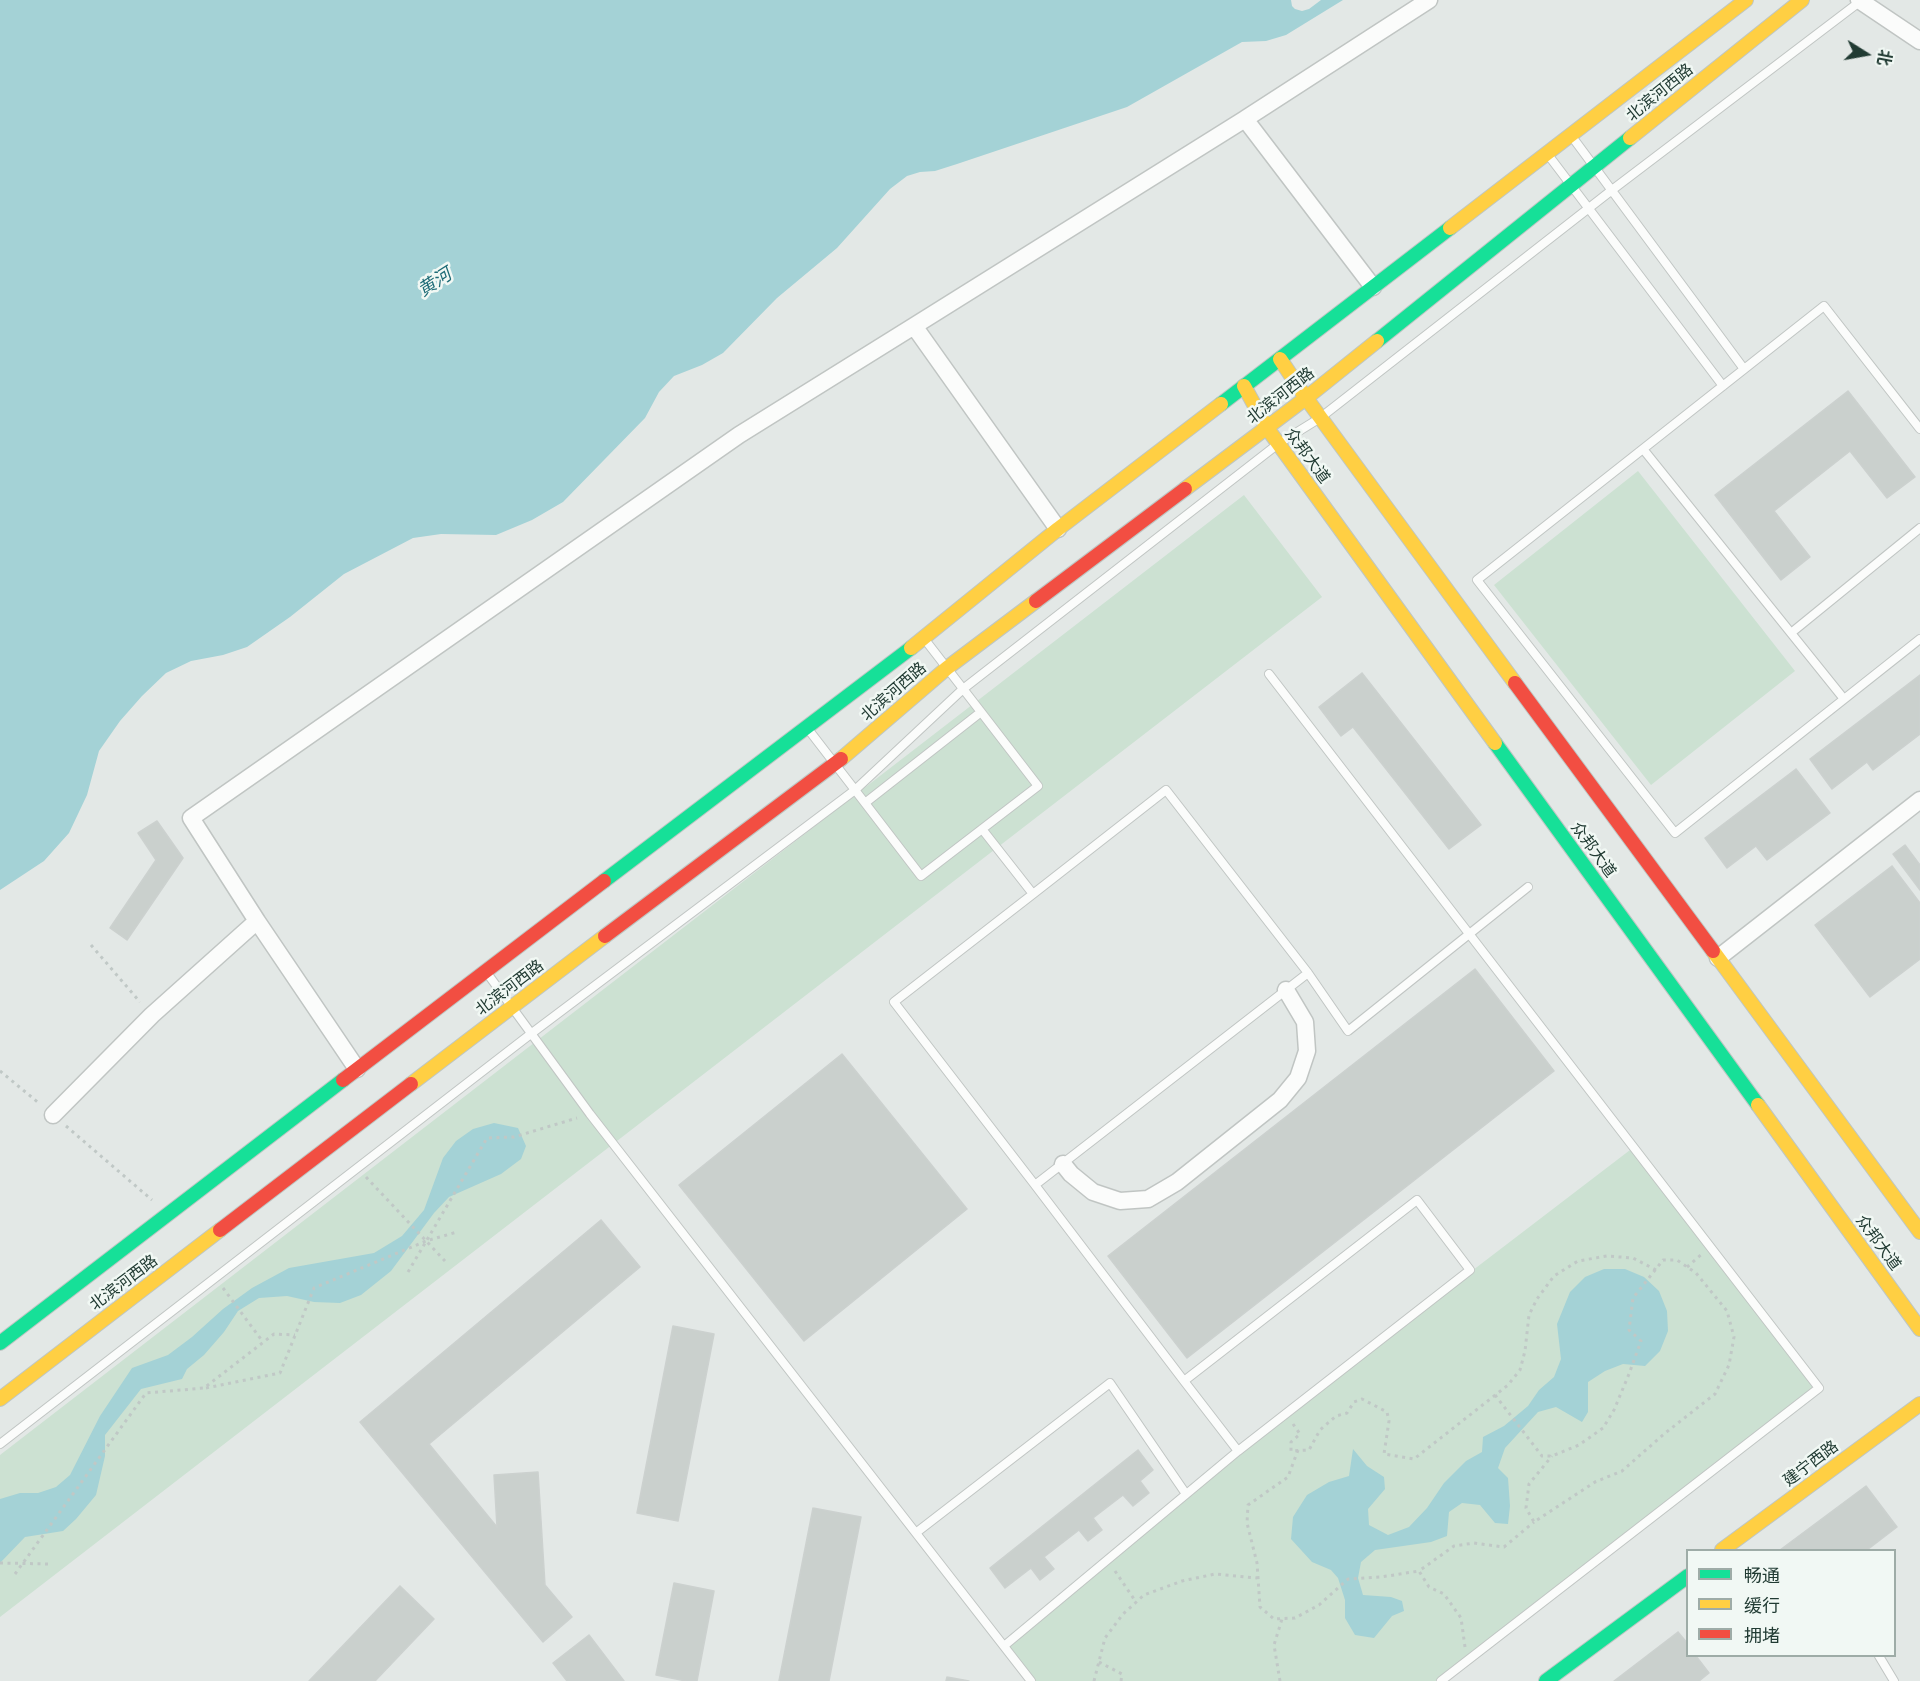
<!DOCTYPE html>
<html>
<head>
<meta charset="utf-8">
<style>
  body { margin:0 }
  #map { position:relative; width:1920px; height:1681px; overflow:hidden; background:#e3e8e6; font-family:"Fira Sans Condensed","Noto Sans SC",sans-serif }
  canvas { display:block }
  .legend { position:absolute; left:1686px; top:1549px; width:210px; height:108px; box-sizing:border-box; background:#f1f8f4; border:2px solid #9eaca7; margin:0; padding:8px 10px; list-style:none; font-size:18px; color:#213b33 }
  .legend li { display:flex; align-items:center; gap:12px; height:30px }
  .legend b { width:30px; border:2px solid #9eaca7 }
  .north { position:absolute; left:1836px; top:24px; width:60px; height:60px; -webkit-text-stroke:4px #f1f8f4; paint-order:stroke; rotate:101deg; font-size:16px; font-weight:700; line-height:24px; text-align:center; color:#213b33 }
  .north::after { content:''; display:block; margin:auto; width:21px; height:27px; background:#213b33; clip-path:polygon(50% 0,100% 100%,50% 72%,0 100%) }
</style>
</head>
<body>
<div id="map">
<canvas width="1920" height="1681"></canvas>
<ul class="legend">
<li><b style="height:8px;background:#16e098"></b>畅通</li>
<li><b style="height:8px;background:#ffcf43"></b>缓行</li>
<li><b style="height:8px;background:#f24e42"></b>拥堵</li>
</ul>
<div class="north">北</div>
</div>
<script>
const ctx = document.querySelector('canvas').getContext('2d');
ctx.lineJoin = 'round';
function fill(path, color) {
  ctx.fillStyle = color;
  ctx.fill(path, 'evenodd');
}
function shape(rows) {
  const path = new Path2D();
  for (const r of rows) {
    path.moveTo(r[0], r[1]);
    for (let i = 2; i < r.length; i += 2) path.lineTo(r[i], r[i + 1]);
  }
  return path;
}
function trace(path, color, width, dash) {
  ctx.strokeStyle = color;
  ctx.lineWidth = width;
  ctx.lineCap = dash ? 'butt' : 'round';
  ctx.setLineDash(dash || []);
  ctx.stroke(path);
}
function drawText(font, color, halo, rows, align = 'center') {
  ctx.font = font + ' "Fira Sans Condensed","Noto Sans SC",sans-serif';
  ctx.lineWidth = 5;
  ctx.setLineDash([]);
  ctx.textBaseline = 'middle';
  ctx.strokeStyle = halo;
  ctx.fillStyle = color;
  for (const [text, x, y, turn = 0] of rows) {
    ctx.save();
    ctx.translate(x, y);
    ctx.rotate((+turn || 0) * Math.PI / 180);
    ctx.textAlign = isNaN(turn) ? turn : align;
    if (halo) ctx.strokeText(text, 0, 0);
    ctx.fillText(text, 0, 0);
    ctx.restore();
  }
}
const green = shape([
  [1638,471,1795,671,1651,785,1494,585],
  [1244,495,1322,597,0,1617,0,1455],
  [1634,1147,1819,1388,1441,1681,1031,1681,1004,1646,1286,1413]
]);
const water = shape([
  [0,0,1291,0,1292,6,1295,9,1302,11,1309,9,1321,0,1343,0,1286,35,1266,41,1242,42,1127,107,957,164,935,171,920,172,907,176,890,189,837,248,777,298,723,353,702,365,674,376,659,392,645,418,563,502,532,520,496,535,441,534,413,538,344,574,290,617,247,647,223,655,191,661,166,673,142,696,120,721,99,751,87,795,69,833,44,861,0,890],
  [494,1123,518,1128,526,1146,521,1159,501,1174,449,1197,434,1213,391,1271,361,1295,340,1303,314,1302,287,1296,259,1298,238,1311,224,1332,204,1355,187,1369,182,1379,141,1389,105,1435,105,1456,96,1495,76,1519,63,1531,25,1537,0,1563,0,1499,20,1493,38,1493,56,1487,70,1475,100,1416,132,1368,168,1355,192,1337,223,1309,252,1288,289,1268,374,1253,402,1236,424,1210,443,1158,456,1141,473,1129],
  [1604,1269,1625,1269,1644,1277,1659,1291,1667,1311,1668,1331,1660,1351,1645,1366,1623,1364,1605,1371,1588,1382,1588,1412,1582,1422,1556,1407,1538,1412,1505,1448,1498,1468,1508,1478,1510,1506,1508,1524,1495,1523,1480,1505,1462,1503,1449,1512,1447,1536,1431,1542,1375,1550,1361,1562,1358,1578,1363,1595,1391,1597,1402,1601,1404,1611,1392,1616,1374,1638,1355,1635,1345,1618,1345,1600,1338,1578,1331,1570,1312,1562,1291,1539,1293,1517,1307,1495,1329,1482,1349,1476,1353,1449,1367,1466,1384,1477,1385,1489,1368,1509,1369,1525,1388,1535,1409,1527,1427,1508,1444,1483,1466,1461,1482,1452,1483,1437,1504,1426,1528,1406,1539,1390,1554,1377,1561,1359,1557,1324,1570,1292,1585,1277]
]);
const building = shape([
  [1848,391,1915,477,1887,498,1850,451,1774,511,1810,557,1781,580,1715,495,1848,391],
  [1362,673,1481,825,1449,849,1353,727,1341,736,1319,707,1362,673],
  [1920,675,1920,734,1873,770,1867,762,1832,789,1810,759,1920,675],
  [1796,769,1830,813,1767,860,1756,846,1727,868,1705,838,1796,769],
  [157,821,183,858,127,940,110,928,156,860,138,833,157,821],
  [1905,845,1920,865,1920,890,1893,854,1905,845],
  [1892,866,1920,903,1920,959,1870,997,1815,925,1892,866],
  [1475,969,1554,1071,1187,1358,1108,1256,1475,969],
  [842,1054,967,1209,804,1341,679,1185,842,1054],
  [601,1220,640,1267,429,1444,497,1527,494,1475,538,1472,545,1585,572,1617,543,1642,360,1422,601,1220],
  [673,1326,714,1334,678,1521,637,1513,673,1326],
  [1138,1450,1153,1470,1140,1481,1149,1493,1133,1506,1123,1495,1093,1518,1102,1530,1088,1541,1079,1530,1044,1557,1054,1569,1040,1580,1031,1568,1005,1588,990,1568,1138,1450],
  [1866,1486,1897,1527,1867,1550,1780,1550,1866,1486],
  [813,1508,861,1517,829,1681,779,1681,813,1508],
  [674,1583,714,1591,697,1681,686,1681,656,1675,674,1583],
  [400,1586,434,1619,375,1681,309,1681,400,1586],
  [1678,1632,1688,1644,1688,1656,1696,1656,1709,1673,1699,1681,1614,1681,1678,1632],
  [589,1635,624,1681,567,1681,553,1663,589,1635],
  [947,1677,969,1681,946,1681,947,1677]
]);
const path = shape([
  [91,945,140,1002],
  [0,1071,40,1104],
  [66,1126,152,1200],
  [366,1177,445,1261],
  [1687,1267,1702,1254],
  [408,1272,487,1138,514,1137,577,1118],
  [223,1288,263,1342],
  [206,1388,280,1373,314,1288,426,1241,457,1232],
  [1495,1395,1542,1456,1552,1456,1579,1445,1603,1428,1614,1410,1629,1374,1641,1341,1629,1330,1633,1298,1663,1260,1677,1260,1696,1273,1727,1311,1734,1337,1729,1365,1715,1394,1664,1434,1622,1471,1595,1482,1534,1522,1526,1508,1529,1484,1552,1456],
  [1293,1424,1300,1434,1291,1442,1291,1451,1309,1450,1320,1430,1336,1416,1347,1413,1354,1402,1362,1399,1387,1412,1389,1421,1384,1454,1414,1459,1508,1385,1520,1370,1525,1351,1529,1315,1537,1299,1554,1276,1578,1261,1607,1256,1633,1258,1656,1270],
  [1298,1450,1288,1477,1248,1505,1247,1523,1257,1563,1260,1607,1274,1619,1295,1618,1319,1605,1348,1579,1381,1577,1419,1571],
  [0,1563,50,1564],
  [1115,1571,1136,1602],
  [15,1574,146,1393,204,1388,274,1334,295,1335],
  [1465,1647,1461,1618,1444,1594,1429,1587,1419,1571,1454,1546,1474,1543,1504,1547,1534,1522],
  [1099,1662,1122,1674,1121,1681],
  [1094,1681,1105,1638,1123,1614,1144,1595,1182,1581,1215,1574,1257,1578],
  [1280,1681,1274,1645,1282,1619]
]);
const lane = shape([
  [1573,138,1744,369],
  [1549,156,1723,386],
  [1920,429,1824,306,1477,580,1675,833,1920,639],
  [1643,449,1844,699],
  [1791,633,1920,528],
  [926,641,981,712],
  [1269,674,1819,1388,1441,1681],
  [981,712,1038,786,921,876,865,803,981,712],
  [808,729,865,803],
  [982,829,1033,894,894,1002,1035,1185,1308,973,1166,790,1033,894],
  [487,973,590,1114,1031,1681],
  [1308,973,1348,1031,1528,887],
  [1035,1185,1184,1381,1238,1451,1470,1270,1417,1200,1184,1381],
  [0,1444,532,1033,855,790,963,689,1278,444,1320,418,1612,190,1862,0],
  [917,1532,1110,1383,1186,1494],
  [1004,1646,1238,1451],
  [1879,1656,1894,1681]
]);
const street = shape([
  [1859,0,1920,41],
  [1245,119,1429,0],
  [914,326,1245,119,1373,287],
  [257,921,191,818,739,435,914,326,1058,529],
  [1718,958,1920,800],
  [53,1115,152,1015,257,921,357,1069],
  [1063,1164,1071,1174,1093,1192,1120,1201,1148,1199,1177,1182,1280,1100,1298,1078,1307,1051,1305,1022,1286,990]
]);
const fast = shape([
  [1377,341,1630,138],
  [1221,404,1450,228],
  [1495,743,1758,1105],
  [604,881,911,648],
  [0,1343,343,1080],
  [1546,1681,1688,1576]
]);
const slow = shape([
  [1630,138,1802,0],
  [1450,228,1746,0],
  [1280,359,1306,398,1515,683],
  [1244,386,1267,428,1495,743],
  [1185,489,1306,398,1377,341],
  [911,648,1058,529,1221,404],
  [841,759,947,668,1036,601],
  [1713,951,1920,1232],
  [411,1084,605,936],
  [1758,1105,1920,1329],
  [0,1399,220,1230],
  [1722,1550,1920,1404]
]);
const jam = shape([
  [1036,601,1185,489],
  [1515,683,1713,951],
  [605,936,841,759],
  [343,1080,604,881],
  [220,1230,411,1084]
]);
const streetNames = [
  ["北滨河西路",1660,93,-39],
  ["北滨河西路",1281,396,-38],
  ["众邦大道",1307,456,54],
  ["北滨河西路",894,692,-41],
  ["众邦大道",1593,850,54],
  ["北滨河西路",510,988,-37],
  ["众邦大道",1878,1243,54],
  ["北滨河西路",124,1283,-37],
  ["建宁西路",1811,1464,-37]
];
const waterNames = [
  ["黄河",435,283,-33]
];
fill(green, '#cce1d2');
fill(water, '#a4d2d6');
fill(building, '#cad0cd');
trace(building, '#ccd1cf', 1.5);
trace(lane, '#c0c5c3', 10);
trace(street, '#c0c5c3', 19);
trace(fast, '#bec6c3', 16);
trace(slow, '#bec6c3', 16);
trace(jam, '#bec6c3', 16);
trace(path, '#c0c8c6', 3, [3, 4.5]);
trace(lane, '#fbfcfb', 8);
trace(street, '#fbfcfb', 16);
trace(fast, '#16e098', 14);
trace(slow, '#ffcf43', 14);
trace(jam, '#f24e42', 14);
drawText('16px', '#213b33', '#f1f8f4', streetNames);
drawText('italic 18px', '#1d6b76', '#f1f8f4', waterNames);
</script>
</body>
</html>
